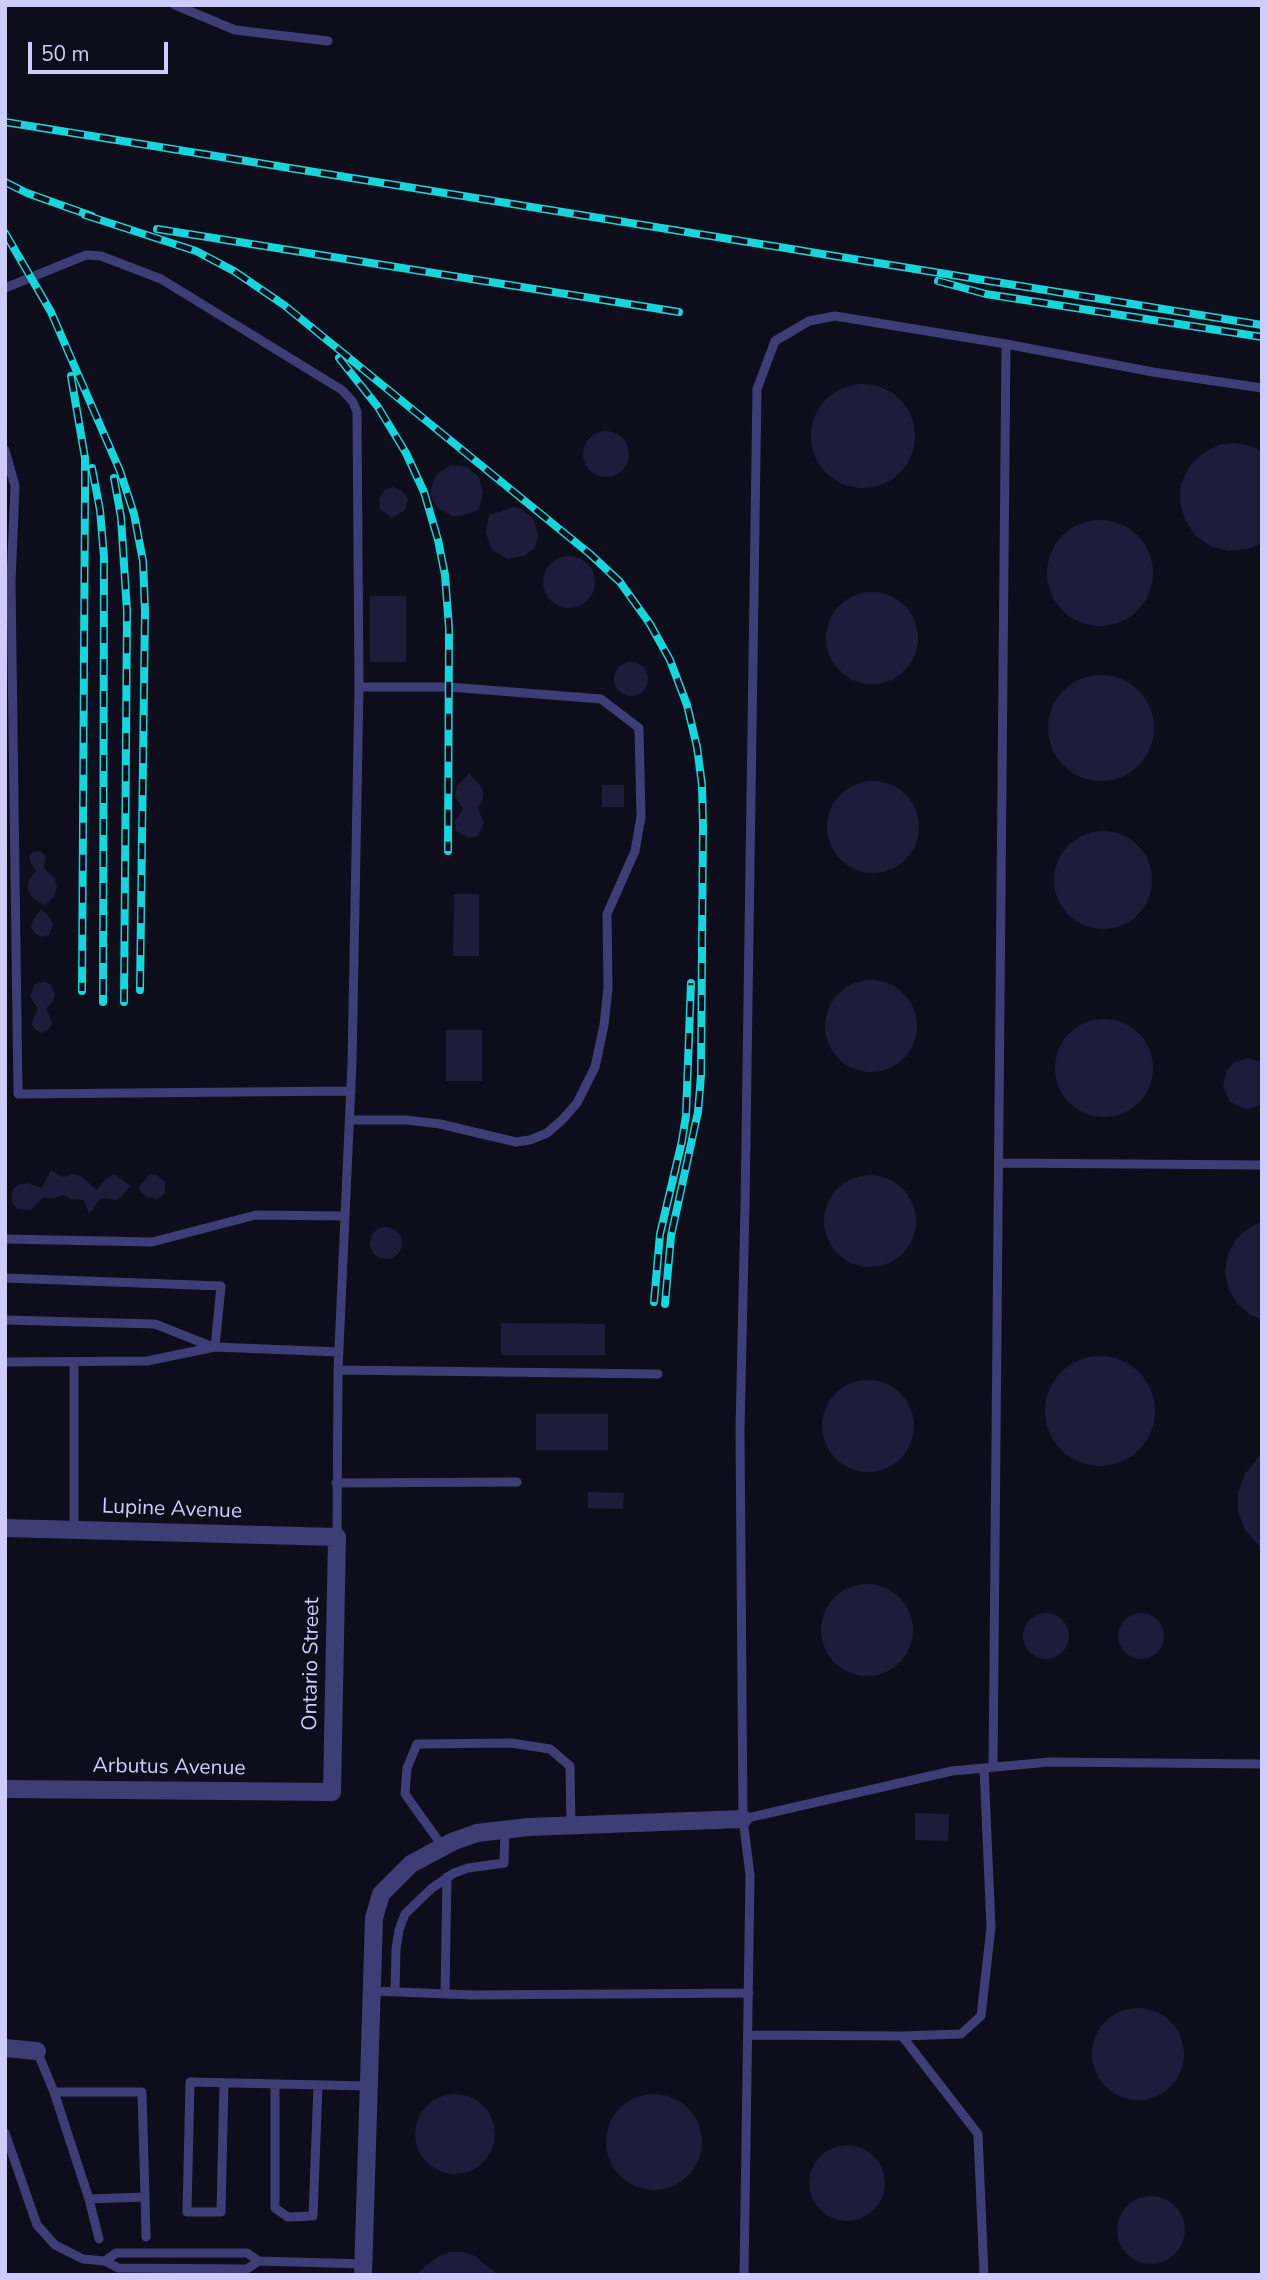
<!DOCTYPE html>
<html>
<head>
<meta charset="utf-8">
<style>
  body { margin:0 }
  #map { position:relative; width:1267px; height:2280px; overflow:hidden; background:#0e0d1b; font-family:"Nunito Sans",sans-serif }
  canvas { display:block }
  .frame { position:absolute; inset:0; border:7px solid #ceccfa; pointer-events:none }
  .scale { position:absolute; left:28px; top:42px; width:140px; height:32px; box-sizing:border-box; border:4px solid #ceccfa; border-top:0; padding-left:9px; font-size:21px; line-height:24px; white-space:nowrap; color:#ceccfa; -webkit-text-stroke:5px #0e0d1b; paint-order:stroke }
</style>
</head>
<body>
<div id="map">
<canvas width="1267" height="2280"></canvas>
<div class="frame"></div>
<div class="scale">50 m</div>
</div>
<script>
const ctx = document.querySelector('canvas').getContext('2d');
ctx.lineJoin = 'round';
function fill(path, color) {
  ctx.fillStyle = color;
  ctx.fill(path, 'evenodd');
}
function shape(rows) {
  const path = new Path2D();
  for (const r of rows) {
    if (r.length === 3) {
      path.moveTo(r[0] + r[2], r[1]);
      path.arc(r[0], r[1], r[2], 0, 2 * Math.PI);
      continue;
    }
    path.moveTo(r[0], r[1]);
    for (let i = 2; i < r.length; i += 2) path.lineTo(r[i], r[i + 1]);
  }
  return path;
}
function trace(path, color, width, dash) {
  ctx.strokeStyle = color;
  ctx.lineWidth = width;
  ctx.lineCap = dash ? 'butt' : 'round';
  ctx.setLineDash(dash || []);
  ctx.stroke(path);
}
function drawText(font, color, halo, rows, align = 'center') {
  ctx.font = font + ' "Nunito Sans",sans-serif';
  ctx.lineWidth = 5;
  ctx.setLineDash([]);
  ctx.textBaseline = 'middle';
  ctx.strokeStyle = halo;
  ctx.fillStyle = color;
  for (const [text, x, y, turn = 0] of rows) {
    ctx.save();
    ctx.translate(x, y);
    ctx.rotate((+turn || 0) * Math.PI / 180);
    ctx.textAlign = isNaN(turn) ? turn : align;
    if (halo) ctx.strokeText(text, 0, 0);
    ctx.fillText(text, 0, 0);
    ctx.restore();
  }
}
const building = shape([
  [863,436,52],
  [606,454,23],
  [1235,443,1251,446,1262,452,1262,543,1247,549,1228,551,1210,546,1195,535,1185,520,1180,502,1181,484,1189,467,1202,454,1219,445],
  [451,465,467,467,479,477,483,493,479,510,461,516,452,516,437,507,430,495,433,482,437,474],
  [393,487,401,490,408,499,405,510,392,518,380,509,379,499,384,490],
  [514,507,522,509,534,520,538,535,535,548,524,556,507,559,492,550,486,534,489,515],
  [1100,573,53],
  [569,582,26],
  [872,638,46],
  [370,596,406,596,406,662,370,662],
  [631,679,17],
  [1101,728,53],
  [469,773,483,789,483,797,478,809,484,823,478,836,468,838,456,831,455,821,463,809,455,796,457,786],
  [873,827,46],
  [602,785,624,785,624,807,602,807],
  [1103,880,49],
  [40,851,46,856,44,868,54,878,57,886,55,895,45,906,33,898,28,890,29,880,36,871,30,862,29,857,32,852],
  [454,894,479,894,479,956,453,956],
  [41,909,51,919,53,925,49,935,42,937,35,934,31,927,33,920],
  [871,1026,46],
  [43,982,50,984,55,994,53,1001,46,1009,51,1019,52,1025,48,1030,41,1033,35,1030,32,1025,33,1018,38,1009,30,996,35,984],
  [1104,1068,49],
  [446,1030,482,1030,482,1081,446,1081],
  [1248,1058,1262,1062,1262,1105,1246,1109,1230,1102,1223,1086,1227,1070,1233,1063],
  [51,1170,63,1177,74,1174,81,1176,97,1190,105,1179,114,1174,131,1186,118,1200,101,1198,89,1214,84,1200,71,1199,63,1195,54,1198,42,1198,31,1210,17,1209,12,1202,12,1192,14,1188,18,1185,27,1183,42,1188],
  [870,1221,46],
  [149,1175,157,1175,165,1182,165,1193,158,1199,146,1197,138,1188],
  [1262,1222,1262,1319,1250,1315,1237,1303,1228,1288,1225,1271,1228,1254,1237,1238,1250,1227],
  [386,1243,16],
  [501,1323,605,1324,605,1355,501,1355],
  [1100,1411,55],
  [868,1426,46],
  [536,1414,608,1414,608,1450,536,1450],
  [1262,1453,1262,1549,1245,1530,1238,1512,1238,1493,1245,1474],
  [588,1492,624,1493,623,1509,588,1508],
  [867,1630,46],
  [1046,1636,23],
  [1141,1636,23],
  [915,1813,949,1814,948,1841,915,1840],
  [1138,2054,46],
  [455,2134,40],
  [654,2142,48],
  [847,2183,38],
  [1151,2230,34],
  [449,2252,463,2252,475,2256,498,2275,415,2275,437,2257]
]);
const lane = shape([
  [175,5,235,30,328,41],
  [5,288,86,255,101,256,161,279,342,390,353,402,357,412,359,687,355,906,352,1063,338,1370,337,1537],
  [1006,344,1153,372,1262,388],
  [5,450,15,486,11,582,18,1094,351,1091],
  [350,1120,407,1120,440,1124,516,1142,530,1140,547,1133,562,1120,577,1103,595,1067,604,1025,608,988,607,914,635,851,641,817,639,728,601,699,449,687,359,687],
  [999,1163,1262,1165],
  [5,1239,152,1242,256,1215,345,1216],
  [5,1278,221,1286,215,1347],
  [5,1320,155,1324,213,1347],
  [5,1362,147,1361,215,1347,339,1352],
  [338,1370,658,1374],
  [336,1483,517,1482],
  [74,1530,74,1363],
  [743,1819,952,1771,1049,1762,1262,1764],
  [443,1847,405,1794,407,1768,417,1744,511,1743,550,1749,570,1766,571,1826],
  [372,1991,474,1995,749,1993],
  [395,1992,396,1949,399,1930,405,1914,432,1888,454,1873,468,1868,504,1863,505,1830],
  [445,1993,447,1877],
  [748,2035,902,2036,978,2134,984,2275],
  [902,2036,961,2034,981,2016,991,1927,984,1768],
  [37,2051,54,2092,89,2199,99,2239],
  [224,2083,221,2212,187,2212,190,2082,369,2086],
  [275,2084,275,2208,288,2217,313,2216,318,2085],
  [54,2092,142,2092,145,2197,89,2199],
  [5,2133,37,2225,55,2245,83,2259,105,2261,118,2268,247,2269,259,2261,247,2253,116,2253,105,2261],
  [145,2197,146,2237],
  [259,2261,364,2264],
  [744,2275,750,1875,743,1819,740,1430,745,1206,757,389,775,341,809,321,835,316,1006,344,993,1767]
]);
const street = shape([
  [5,1528,337,1537,332,1792,5,1789],
  [5,2048,37,2051],
  [363,2275,374,1918,381,1894,411,1864,454,1841,477,1833,528,1827,743,1819]
]);
const rail = shape([
  [5,122,1262,325],
  [5,182,27,193,92,216],
  [85,215,196,251,234,271,284,305,590,554,620,582,650,624,670,660,687,705,697,747,702,785,703,826,701,1075,698,1112,671,1236,665,1304],
  [157,229,679,312],
  [5,233,51,312,120,471,134,514,143,561,145,611,140,990],
  [938,281,986,294,1262,337],
  [339,358,378,407,406,453,424,492,438,540,445,575,449,628,448,851],
  [71,376,85,458,85,489,82,991],
  [92,468,100,510,104,557,103,1002],
  [114,478,121,517,127,611,124,1002],
  [654,1302,660,1234,682,1141,686,1115,691,983]
]);
const streetNames = [
  ["Lupine Avenue",172,1510,2],
  ["Ontario Street",312,1664,-89],
  ["Arbutus Avenue",169,1768,1]
];
fill(building, '#1f1b3a');
trace(lane, '#3d3e75', 9);
trace(street, '#3d3e75', 18);
trace(rail, '#17d5db', 8);
trace(rail, '#0e0d1b', 5, [16]);
drawText('21px', '#ceccfa', '#0e0d1b', streetNames);
</script>
</body>
</html>
